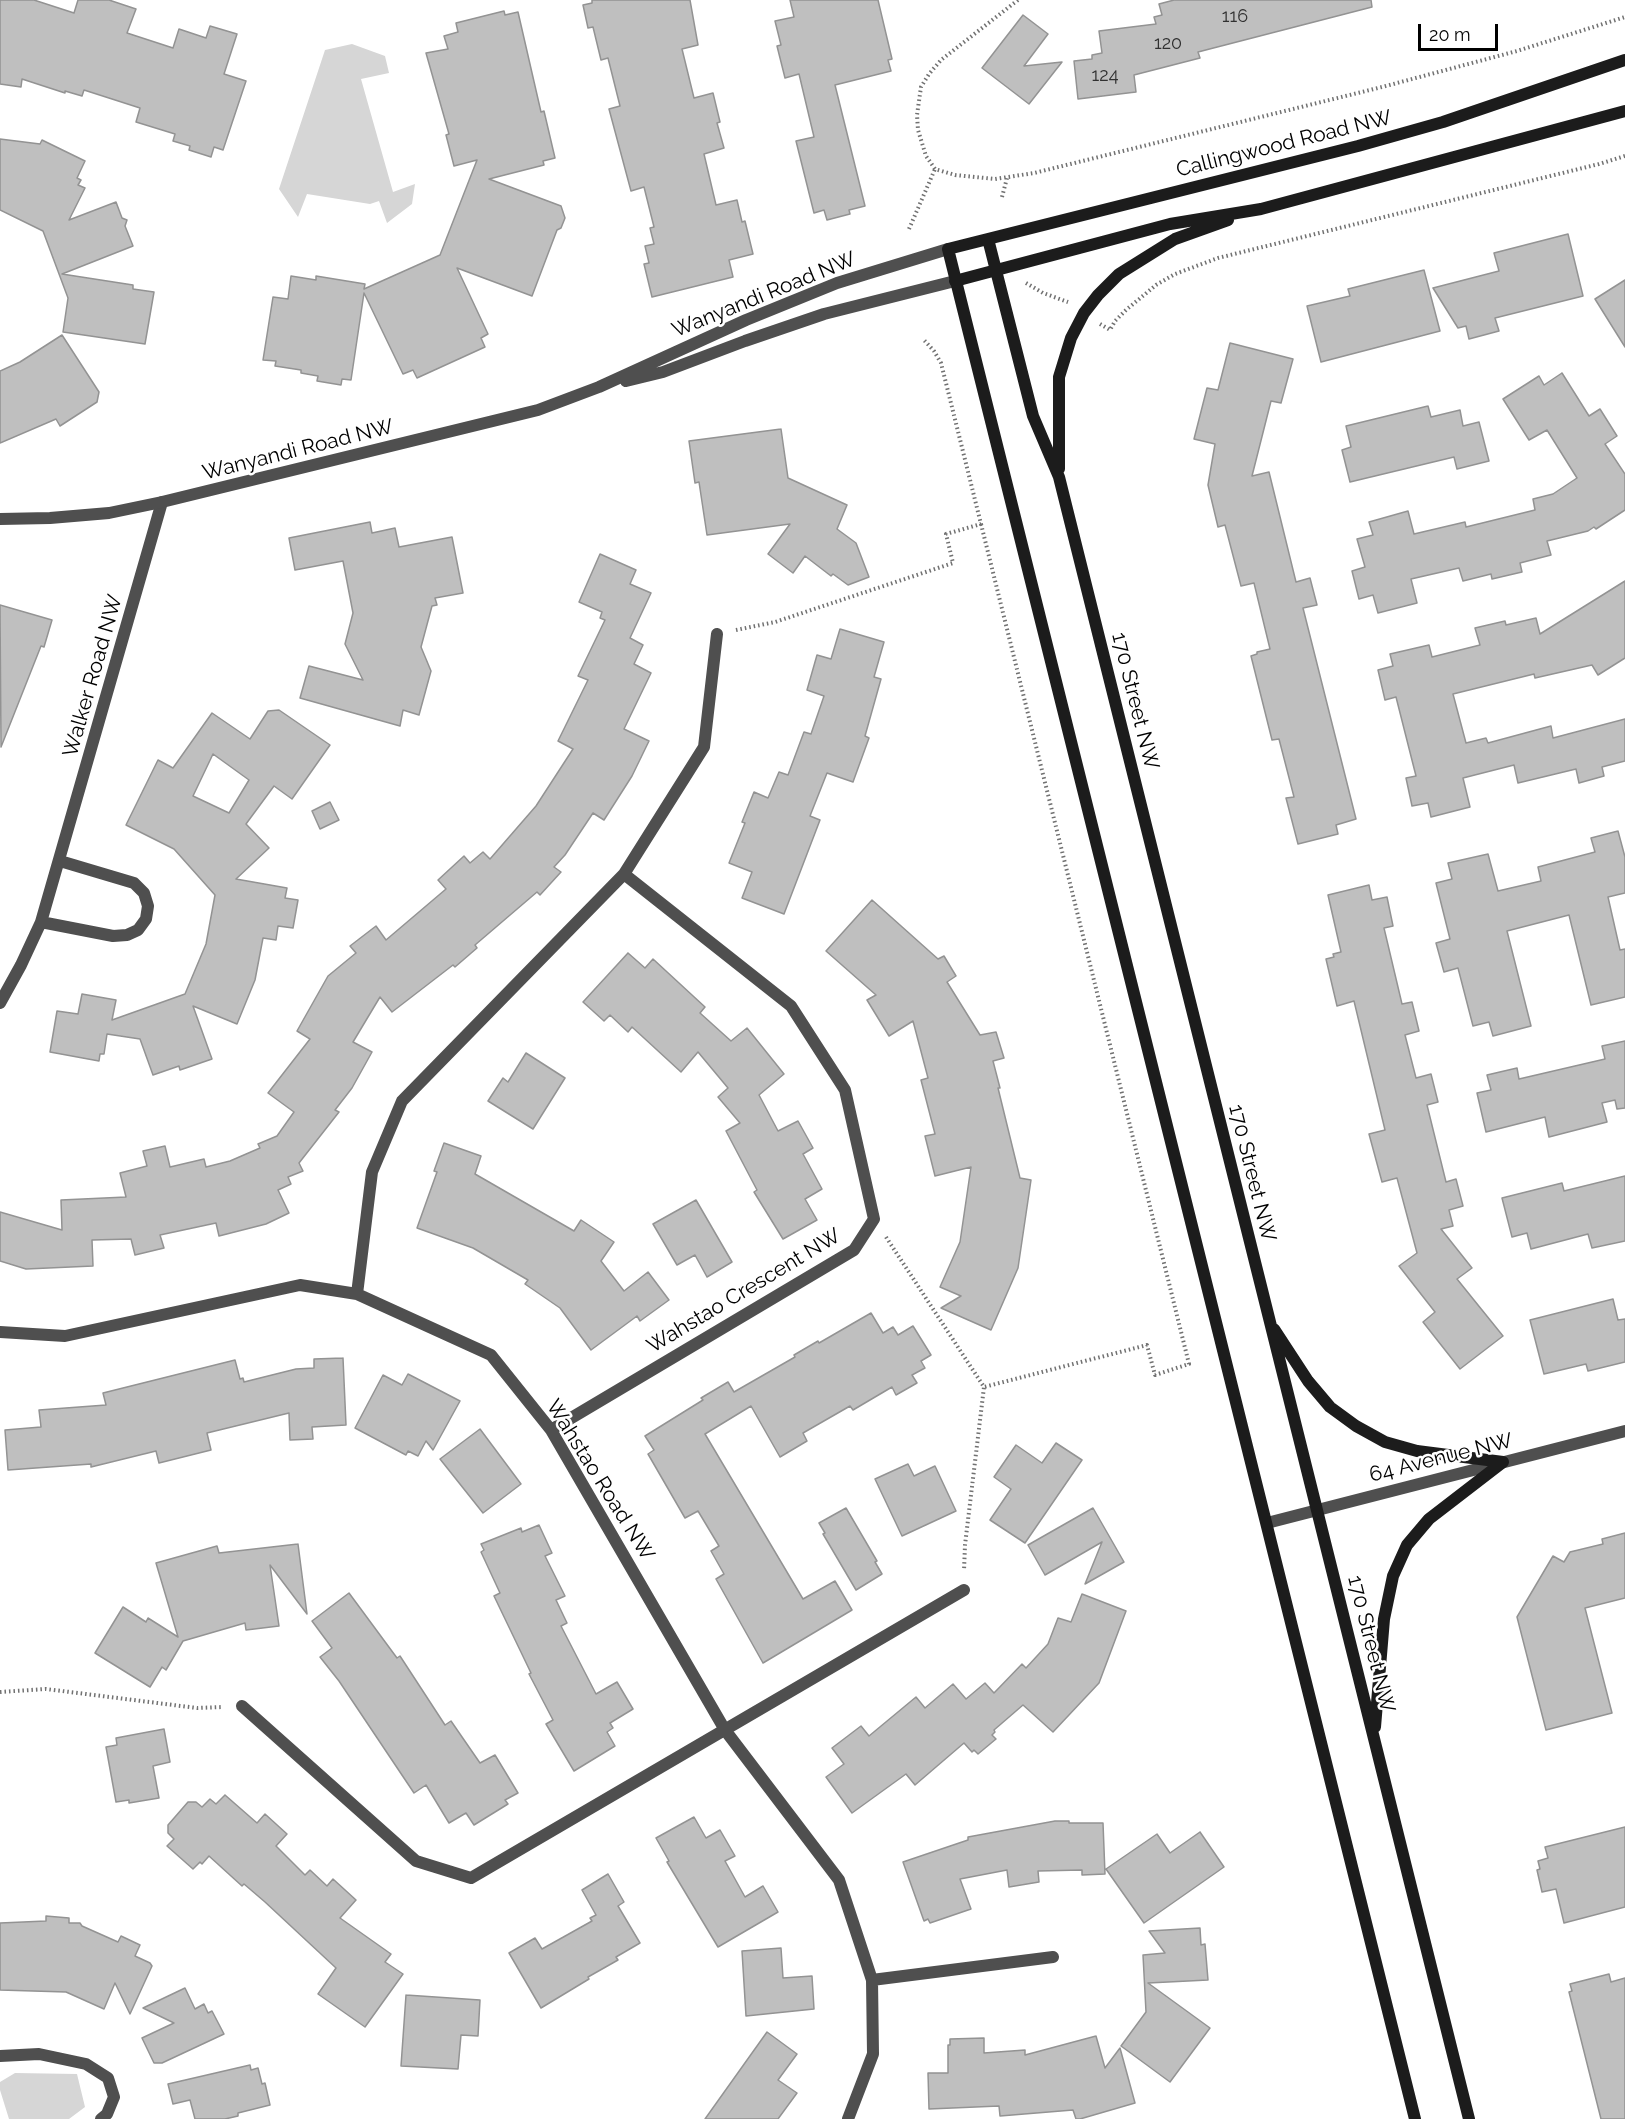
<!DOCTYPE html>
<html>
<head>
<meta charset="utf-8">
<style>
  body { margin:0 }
  #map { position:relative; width:1625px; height:2119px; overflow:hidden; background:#fff; font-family:Raleway,sans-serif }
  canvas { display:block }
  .scale { position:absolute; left:1418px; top:24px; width:80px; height:27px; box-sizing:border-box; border:3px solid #000; border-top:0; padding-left:8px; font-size:18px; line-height:21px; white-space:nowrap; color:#000; -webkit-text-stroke:4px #fff; paint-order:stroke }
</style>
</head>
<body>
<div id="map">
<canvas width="1625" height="2119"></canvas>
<div class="scale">20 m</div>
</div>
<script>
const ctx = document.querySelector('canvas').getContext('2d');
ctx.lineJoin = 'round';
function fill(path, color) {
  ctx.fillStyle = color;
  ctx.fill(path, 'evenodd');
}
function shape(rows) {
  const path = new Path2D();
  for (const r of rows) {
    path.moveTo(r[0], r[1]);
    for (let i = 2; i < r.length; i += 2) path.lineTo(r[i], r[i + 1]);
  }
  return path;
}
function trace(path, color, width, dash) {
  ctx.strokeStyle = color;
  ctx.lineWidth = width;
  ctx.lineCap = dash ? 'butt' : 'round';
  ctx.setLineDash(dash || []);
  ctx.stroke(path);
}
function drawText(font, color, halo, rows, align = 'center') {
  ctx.font = font + ' Raleway,sans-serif';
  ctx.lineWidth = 5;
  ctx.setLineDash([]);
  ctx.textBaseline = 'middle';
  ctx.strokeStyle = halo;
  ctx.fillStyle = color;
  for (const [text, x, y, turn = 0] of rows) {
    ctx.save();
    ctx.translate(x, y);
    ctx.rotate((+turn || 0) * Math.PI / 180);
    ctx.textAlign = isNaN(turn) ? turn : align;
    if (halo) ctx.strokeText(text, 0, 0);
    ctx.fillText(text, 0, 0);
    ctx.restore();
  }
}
const green = shape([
  [352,44,385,56,389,73,361,79,393,192,415,184,412,204,387,223,379,201,370,204,307,194,298,217,279,189,325,50],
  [15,2073,77,2074,85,2107,69,2119,9,2119,0,2090,0,2082]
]);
const building = shape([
  [0,0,34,0,74,13,78,0,109,0,136,9,127,33,173,48,179,29,206,38,210,26,237,34,224,74,246,81,223,150,214,147,211,157,189,150,190,146,173,141,175,134,136,122,140,108,84,90,82,96,65,91,65,93,22,79,21,87,0,84,0,0],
  [592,0,690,0,698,45,682,49,694,98,713,93,720,122,717,123,724,148,704,154,716,205,737,200,742,222,745,221,753,254,729,260,733,277,652,297,644,264,649,263,645,246,654,244,650,228,654,227,644,187,631,191,609,109,620,106,608,58,601,60,593,27,588,28,583,5,592,3,592,0],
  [790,0,878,0,892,59,888,60,891,71,835,85,865,206,849,210,850,214,827,220,824,210,814,213,796,141,814,137,799,74,785,78,777,46,781,45,775,21,794,17,790,0],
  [1174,0,1371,0,1372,7,1198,52,1200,58,1134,75,1136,92,1078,99,1074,61,1092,59,1092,55,1102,53,1099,31,1156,24,1154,17,1162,15,1159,4,1174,0],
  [504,11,505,15,518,12,541,112,544,111,555,158,543,161,544,165,489,179,561,206,565,218,561,228,557,230,532,296,457,268,488,334,481,338,485,347,417,378,413,370,403,374,364,293,351,380,342,379,341,385,317,381,318,376,301,373,301,370,275,366,276,361,263,360,273,297,288,299,291,276,316,280,316,276,365,284,364,289,440,255,477,160,454,166,446,135,449,134,426,53,448,49,444,36,458,32,456,23,504,11],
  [1023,15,1048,34,1024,66,1062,62,1029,104,982,68,1023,15],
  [0,139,40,144,42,140,85,161,77,178,81,180,78,185,85,188,69,220,116,202,122,218,127,220,125,226,133,246,62,274,133,285,133,289,154,292,145,344,63,332,68,298,43,231,0,210,0,139],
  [1568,234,1583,296,1495,318,1499,331,1469,339,1466,326,1458,328,1433,288,1499,271,1494,253,1568,234],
  [1424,270,1440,331,1321,362,1307,306,1350,296,1348,289,1424,270],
  [1625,280,1625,347,1595,299,1625,280],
  [62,335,99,392,97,402,60,426,56,419,0,443,0,371,20,362,62,335],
  [1230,343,1293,359,1281,403,1271,401,1252,476,1269,472,1296,582,1310,578,1317,605,1303,608,1356,819,1336,825,1338,834,1298,844,1286,798,1294,797,1279,739,1272,740,1251,656,1257,654,1257,652,1270,649,1254,583,1241,586,1225,525,1218,527,1208,485,1215,444,1194,439,1207,388,1218,390,1230,343],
  [1562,373,1589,416,1600,409,1617,436,1605,444,1625,474,1625,510,1596,529,1594,527,1588,531,1547,541,1551,555,1520,563,1522,572,1492,579,1491,574,1463,581,1459,568,1411,579,1417,603,1378,613,1373,595,1359,599,1352,571,1365,567,1357,539,1373,535,1369,522,1408,511,1414,534,1465,522,1466,527,1535,510,1533,499,1553,494,1577,478,1547,430,1529,440,1503,399,1539,376,1544,385,1562,373],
  [1428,406,1431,417,1460,410,1463,426,1479,422,1489,461,1457,469,1454,457,1350,482,1342,450,1351,447,1346,426,1428,406],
  [781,429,788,478,847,505,837,529,856,543,869,577,848,585,833,574,831,576,805,556,793,573,768,554,790,524,707,535,699,482,695,483,689,441,781,429],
  [370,522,372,533,395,528,399,547,452,537,463,593,435,598,437,605,432,606,421,647,431,671,419,715,403,710,400,726,300,698,309,666,363,680,345,644,353,613,343,561,295,570,289,538,370,522],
  [600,554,636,570,630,584,651,593,630,638,643,645,634,664,651,673,624,729,649,741,632,776,604,820,593,813,565,855,554,867,561,872,540,895,537,892,475,945,477,948,455,967,453,965,392,1012,380,997,353,1042,372,1052,352,1088,335,1110,339,1112,299,1163,303,1171,288,1177,291,1184,278,1190,289,1213,266,1224,219,1236,216,1223,160,1235,164,1248,135,1255,131,1239,92,1240,93,1266,26,1269,0,1261,0,1212,62,1230,61,1200,126,1197,120,1173,147,1166,143,1151,165,1146,170,1167,204,1159,206,1167,230,1161,260,1148,258,1144,277,1136,294,1112,268,1093,310,1039,297,1031,328,976,356,953,350,946,376,926,386,940,446,889,438,880,464,856,470,863,483,852,490,859,536,806,573,749,558,741,588,680,578,676,605,620,600,618,602,612,579,602,600,554],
  [1625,581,1625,658,1598,675,1592,665,1535,678,1534,674,1453,694,1466,743,1486,738,1488,743,1551,726,1553,738,1625,719,1625,761,1602,767,1604,776,1579,783,1576,769,1518,783,1514,765,1463,778,1470,807,1431,817,1428,803,1412,806,1406,778,1416,776,1396,697,1385,700,1378,670,1393,666,1390,654,1429,645,1432,657,1480,645,1475,628,1505,621,1506,625,1536,618,1540,634,1625,581],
  [0,605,52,620,44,647,41,646,1,747,0,605],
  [840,629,884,642,874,677,881,679,865,736,869,738,853,782,827,773,810,816,820,820,784,914,742,898,752,872,729,863,745,823,742,822,754,792,768,798,779,772,788,775,804,732,811,734,824,696,807,690,817,655,831,659,840,629],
  [279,710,330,745,292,799,274,786,246,824,269,848,236,879,287,888,285,898,298,900,293,928,278,926,276,940,263,938,255,980,237,1024,193,1006,212,1059,180,1070,179,1066,153,1075,140,1039,107,1034,104,1054,100,1054,99,1061,50,1052,57,1011,78,1014,82,994,116,1000,112,1020,185,994,206,944,215,895,174,849,126,825,158,760,173,768,212,713,250,739,268,711,279,710],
  [213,754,249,780,229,813,193,796,213,754],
  [330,802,339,820,320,829,312,811,330,802],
  [1618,831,1625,857,1625,893,1608,897,1620,950,1625,949,1625,997,1591,1005,1569,915,1507,931,1531,1026,1493,1036,1489,1022,1473,1026,1458,968,1444,972,1436,943,1450,939,1436,883,1452,879,1448,863,1488,854,1498,891,1541,881,1538,867,1595,852,1591,838,1618,831],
  [1369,885,1372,900,1387,897,1393,926,1384,928,1402,1004,1412,1002,1419,1031,1405,1035,1416,1078,1431,1074,1438,1102,1427,1105,1446,1182,1456,1179,1463,1206,1449,1210,1453,1226,1441,1229,1472,1268,1457,1279,1503,1336,1460,1369,1423,1322,1435,1312,1399,1266,1417,1253,1397,1178,1382,1182,1369,1134,1385,1130,1354,1001,1337,1006,1326,959,1334,957,1333,954,1341,952,1328,895,1369,885],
  [872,900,938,959,944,956,956,976,947,982,980,1035,996,1032,1004,1058,993,1061,1000,1088,998,1088,1020,1178,1031,1180,1018,1268,991,1330,941,1308,961,1296,940,1287,960,1242,971,1167,935,1176,925,1136,935,1134,921,1080,928,1078,913,1021,889,1036,867,1000,876,995,826,951,872,900],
  [628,953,645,968,653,959,705,1007,700,1013,731,1041,747,1028,784,1074,759,1095,778,1131,798,1121,813,1148,803,1154,822,1189,805,1199,817,1220,783,1239,754,1192,757,1190,726,1131,740,1123,718,1097,728,1088,698,1052,681,1072,632,1027,628,1032,610,1015,604,1021,583,1002,628,953],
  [1625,1041,1625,1108,1617,1109,1615,1100,1602,1103,1607,1122,1549,1137,1545,1117,1486,1132,1477,1093,1491,1090,1487,1075,1517,1068,1519,1079,1605,1059,1602,1046,1625,1041],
  [526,1053,565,1078,533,1129,488,1101,503,1078,508,1082,526,1053],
  [444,1143,481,1156,475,1174,574,1231,581,1220,614,1242,601,1261,624,1291,648,1272,669,1300,640,1321,637,1316,591,1350,560,1308,525,1284,528,1280,473,1248,417,1228,437,1172,434,1171,444,1143],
  [1625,1176,1625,1241,1592,1248,1588,1234,1531,1249,1527,1233,1512,1237,1502,1198,1562,1183,1564,1191,1625,1176],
  [696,1200,732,1262,707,1277,695,1255,677,1265,653,1224,696,1200],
  [1613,1299,1618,1320,1625,1319,1625,1362,1588,1371,1586,1364,1544,1374,1530,1320,1613,1299],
  [871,1313,883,1333,893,1327,898,1335,913,1326,931,1355,921,1361,925,1368,912,1375,917,1383,896,1395,892,1387,853,1410,850,1406,803,1433,807,1441,780,1457,751,1406,705,1434,803,1599,835,1581,852,1610,763,1663,716,1579,724,1574,711,1551,719,1546,698,1511,685,1518,648,1454,654,1450,645,1436,703,1400,701,1398,728,1382,734,1392,795,1357,794,1355,818,1341,819,1343,871,1313],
  [343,1358,346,1425,312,1427,313,1439,290,1440,289,1413,207,1433,211,1450,159,1463,156,1451,91,1467,91,1464,8,1470,5,1430,41,1427,39,1410,106,1405,103,1393,235,1360,240,1379,243,1378,244,1382,296,1369,314,1368,314,1359,343,1358],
  [408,1374,460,1401,433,1450,426,1441,418,1456,408,1451,406,1455,355,1428,383,1375,402,1385,408,1374],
  [480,1429,521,1484,483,1513,440,1459,480,1429],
  [1056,1443,1082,1460,1025,1543,990,1520,1011,1489,994,1477,1016,1445,1042,1463,1056,1443],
  [908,1464,914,1476,935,1466,956,1511,902,1536,875,1479,908,1464],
  [846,1508,877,1561,875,1562,882,1574,856,1590,823,1534,825,1533,819,1523,846,1508],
  [1093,1508,1124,1562,1085,1584,1102,1542,1045,1575,1028,1545,1093,1508],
  [539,1525,552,1553,545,1556,565,1596,556,1600,567,1623,561,1626,596,1694,617,1682,633,1709,610,1723,613,1728,607,1732,615,1746,574,1771,546,1724,553,1720,529,1674,531,1673,494,1596,500,1593,481,1552,484,1550,481,1544,521,1528,522,1532,539,1525],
  [1625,1533,1625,1598,1585,1608,1612,1713,1546,1730,1517,1617,1553,1556,1564,1562,1570,1552,1603,1544,1602,1539,1625,1533],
  [298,1544,307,1614,270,1565,279,1626,246,1630,245,1623,183,1641,166,1670,162,1667,150,1687,95,1653,123,1607,146,1622,148,1618,178,1637,156,1563,217,1546,219,1553,298,1544],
  [349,1593,397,1658,400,1656,445,1725,451,1721,480,1763,495,1755,518,1793,505,1800,508,1804,474,1825,466,1813,449,1823,426,1785,414,1793,339,1681,320,1657,332,1648,312,1621,349,1593],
  [1082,1594,1126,1611,1099,1683,1053,1732,1023,1705,994,1730,995,1732,992,1735,996,1739,978,1754,974,1750,972,1752,964,1743,915,1785,906,1774,852,1813,826,1777,844,1764,832,1748,861,1726,869,1736,916,1697,925,1708,953,1684,966,1699,985,1683,994,1693,1022,1664,1026,1668,1048,1644,1058,1618,1071,1622,1082,1594],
  [164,1729,170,1762,153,1766,159,1798,129,1803,129,1800,116,1802,106,1747,117,1745,116,1738,164,1729],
  [225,1795,257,1823,265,1814,287,1834,276,1846,305,1875,310,1870,327,1886,333,1879,356,1900,340,1918,391,1954,385,1962,403,1974,365,2027,318,1994,336,1968,265,1902,244,1884,242,1886,209,1856,202,1864,200,1862,193,1869,167,1846,174,1839,168,1833,168,1825,188,1802,196,1802,202,1807,210,1799,216,1804,225,1795],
  [694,1817,706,1838,720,1830,735,1856,725,1861,745,1897,763,1886,778,1912,718,1947,667,1862,669,1861,656,1838,694,1817],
  [1055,1821,1069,1821,1069,1823,1103,1823,1105,1874,1082,1875,1082,1870,1038,1871,1039,1882,1009,1887,1007,1870,960,1879,971,1909,930,1923,928,1919,924,1921,903,1862,968,1840,968,1837,1055,1821],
  [1625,1827,1625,1907,1564,1923,1556,1889,1542,1892,1537,1870,1540,1869,1538,1861,1548,1858,1545,1847,1625,1827],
  [1200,1832,1224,1867,1144,1923,1106,1869,1157,1834,1170,1853,1200,1832],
  [608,1874,624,1902,618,1906,640,1943,616,1957,618,1960,588,1977,589,1979,541,2008,509,1953,535,1938,542,1949,592,1921,590,1918,596,1915,582,1890,608,1874],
  [46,1916,69,1918,69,1923,80,1923,82,1926,118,1942,121,1936,140,1945,135,1956,150,1963,152,1966,130,2014,115,1983,104,2009,66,1992,0,1990,0,1923,46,1921,46,1916],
  [1200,1928,1201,1945,1205,1944,1208,1980,1148,1983,1210,2028,1170,2082,1121,2046,1146,2012,1143,1955,1165,1953,1149,1931,1200,1928],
  [781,1948,783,1978,812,1976,814,2009,746,2016,742,1951,781,1948],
  [1609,1974,1611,1982,1625,1978,1625,2119,1601,2119,1569,1992,1572,1991,1570,1984,1609,1974],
  [185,1988,195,2009,204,2004,208,2013,212,2011,224,2034,162,2063,154,2063,142,2038,174,2023,143,2008,185,1988],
  [406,1995,480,2000,478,2036,461,2035,458,2069,401,2066,406,1995],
  [767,2032,797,2054,778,2080,797,2093,778,2119,705,2119,767,2032],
  [1096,2036,1105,2068,1120,2048,1135,2103,1080,2119,1076,2119,1073,2110,1000,2116,999,2106,929,2109,928,2073,948,2073,948,2045,950,2045,950,2039,984,2038,984,2053,1025,2050,1025,2055,1096,2036],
  [250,2065,251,2070,258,2068,262,2084,265,2083,270,2105,238,2113,238,2116,225,2119,195,2119,190,2100,173,2104,168,2084,250,2065]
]);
const path = shape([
  [1018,0,941,60,929,74,921,87,917,115,918,130,926,156,935,169,955,175,995,179,1034,173,1382,87,1517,51,1625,17],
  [1002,197,1007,178],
  [909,229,935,169],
  [1026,283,1043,293,1068,302],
  [1100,324,1110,330,1115,321,1126,310,1156,285,1175,274,1218,258,1599,164,1625,156],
  [981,524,1189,1364,1155,1375,1147,1345,984,1387],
  [736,630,775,622,953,563,946,534,981,524,941,363,934,351,924,340],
  [886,1237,984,1387,965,1545,964,1571],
  [0,1692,46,1689,197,1708,223,1707]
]);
const minor = shape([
  [41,922,113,936,127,935,138,930,146,919,148,906,144,893,134,883,60,861],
  [0,1003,21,965,41,922,162,502],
  [357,1294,372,1172,402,1101,624,874,704,747,717,634],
  [0,1332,65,1336,300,1285,357,1294,491,1355,551,1430,725,1730,839,1880,872,1980,873,2054,848,2119],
  [551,1430,854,1250,874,1219,845,1090,791,1006,624,874],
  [242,1706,416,1861,471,1878,964,1590],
  [872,1980,1053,1957],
  [0,2056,39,2054,86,2064,108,2078,114,2097,107,2114,101,2119]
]);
const tertiary = shape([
  [626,381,663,372,745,341,824,314,955,281],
  [0,519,50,518,109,513,162,502,538,410,599,387,746,320,837,283,948,249],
  [1267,1523,1625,1431]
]);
const secondary = shape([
  [988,239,1033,416,1059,477,1469,2119],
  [955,281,1170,224,1261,209,1625,111],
  [1059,469,1059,377,1071,338,1084,313,1098,295,1119,274,1175,239,1228,220],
  [1274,1329,1308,1381,1330,1407,1356,1426,1385,1442,1417,1451,1503,1462],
  [1375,1727,1384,1619,1393,1576,1407,1545,1429,1519,1503,1462],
  [1415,2119,948,249,1358,146,1443,122,1625,60]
]);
const numberNames = [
  ["116",1235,17],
  ["120",1168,44],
  ["124",1105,76]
];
const streetNames = [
  ["Callingwood Road NW",1284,144,-14],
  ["Wanyandi Road NW",764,295,-22],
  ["Wanyandi Road NW",298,450,-14],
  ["Walker Road NW",93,676,-74],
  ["170 Street NW",1135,701,76],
  ["170 Street NW",1252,1173,76],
  ["Wahstao Crescent NW",744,1291,-31],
  ["64 Avenue NW",1441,1458,-14],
  ["Wahstao Road NW",600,1480,58],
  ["170 Street NW",1371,1644,76]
];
fill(green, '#d6d6d6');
fill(building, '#bfbfbf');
trace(building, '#939393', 1.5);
trace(path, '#717171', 4, [1.5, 3]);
trace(minor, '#4f4f4f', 12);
trace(tertiary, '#4f4f4f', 12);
trace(secondary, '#1c1c1c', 12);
drawText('18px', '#303030', null, numberNames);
drawText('21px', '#000', '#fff', streetNames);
</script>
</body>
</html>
